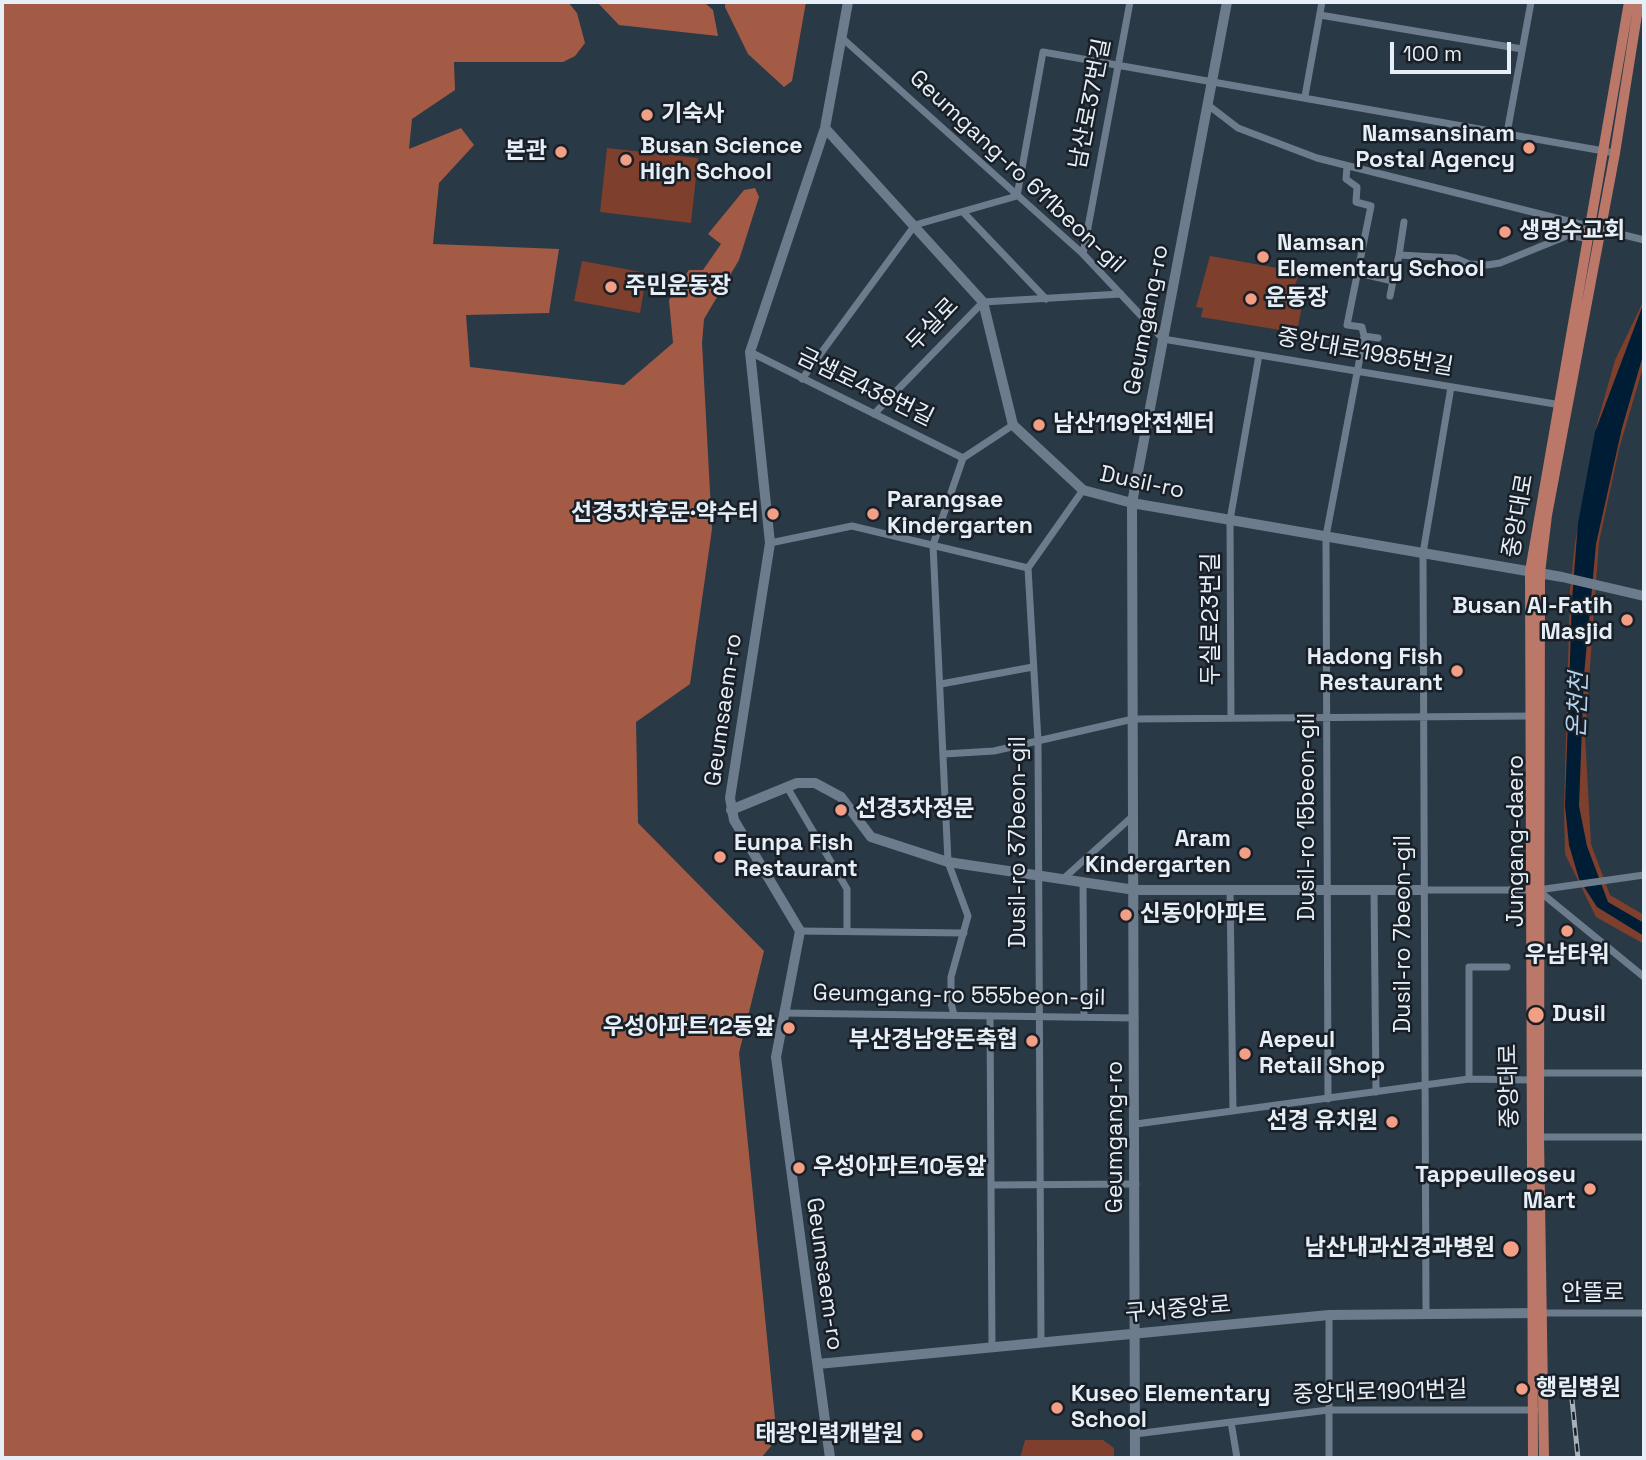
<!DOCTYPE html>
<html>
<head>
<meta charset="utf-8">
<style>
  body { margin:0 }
  #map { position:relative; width:1646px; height:1460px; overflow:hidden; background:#2a3946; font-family:"Space Grotesk",sans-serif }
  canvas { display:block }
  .frame { position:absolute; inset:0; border:4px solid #e6eff7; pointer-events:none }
  .scale { position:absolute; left:1390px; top:42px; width:121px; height:32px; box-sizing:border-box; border:4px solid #e6eff7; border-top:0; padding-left:9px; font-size:21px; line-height:24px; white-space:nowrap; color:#e6eff7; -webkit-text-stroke:5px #191f26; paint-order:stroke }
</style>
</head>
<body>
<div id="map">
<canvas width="1646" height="1460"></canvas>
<div class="frame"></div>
<div class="scale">100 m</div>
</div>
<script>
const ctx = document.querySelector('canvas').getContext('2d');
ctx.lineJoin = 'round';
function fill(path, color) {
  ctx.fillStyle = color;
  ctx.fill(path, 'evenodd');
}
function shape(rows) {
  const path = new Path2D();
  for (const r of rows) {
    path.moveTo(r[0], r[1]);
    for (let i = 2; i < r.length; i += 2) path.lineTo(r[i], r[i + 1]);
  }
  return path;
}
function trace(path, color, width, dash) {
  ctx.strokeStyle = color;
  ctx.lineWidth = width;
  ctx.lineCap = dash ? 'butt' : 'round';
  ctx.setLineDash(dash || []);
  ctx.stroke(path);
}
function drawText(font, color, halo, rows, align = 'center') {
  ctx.font = font + ' "Space Grotesk","Noto Sans KR",sans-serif';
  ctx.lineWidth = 5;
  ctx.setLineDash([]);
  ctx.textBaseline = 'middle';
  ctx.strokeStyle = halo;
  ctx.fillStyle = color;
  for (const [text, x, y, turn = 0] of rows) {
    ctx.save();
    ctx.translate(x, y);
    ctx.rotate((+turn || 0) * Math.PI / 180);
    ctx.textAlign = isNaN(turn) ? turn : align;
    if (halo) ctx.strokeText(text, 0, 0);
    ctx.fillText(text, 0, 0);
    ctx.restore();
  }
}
const green = shape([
  [607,148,698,158,691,223,600,212],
  [1210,256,1300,272,1295,285,1297,290,1305,292,1298,326,1281,324,1280,330,1201,317,1203,308,1196,307],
  [582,261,647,273,640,313,574,301],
  [1644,300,1644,364,1619,449,1599,542,1585,735,1591,844,1610,895,1644,915,1644,944,1596,917,1565,854,1564,810,1570,590,1575,543,1597,424,1615,360],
  [1025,1440,1103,1440,1114,1448,1114,1458,1020,1458]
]);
const forest = shape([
  [2,2,568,2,577,13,585,43,575,56,563,62,454,62,455,90,412,119,409,149,461,128,474,145,439,183,433,244,559,249,549,313,466,315,470,367,624,385,673,343,669,300,689,270,703,270,721,244,708,234,744,190,755,188,759,197,739,260,704,319,702,343,712,529,690,684,636,722,638,823,764,951,739,1053,777,1439,761,1458,2,1458],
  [597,2,704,2,713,10,718,36,619,25],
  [725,2,806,2,792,81,784,87,748,54,725,7]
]);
const water = shape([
  [1644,302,1644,352,1622,428,1596,544,1584,675,1579,806,1587,846,1608,902,1644,923,1644,936,1597,907,1579,879,1569,845,1565,806,1572,600,1578,523,1595,432]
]);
const street = shape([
  [1320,15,1522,49],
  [841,37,1083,254,1163,339,1561,405],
  [1305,96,1322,2],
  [1208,105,1238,128,1317,158,1644,240],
  [1507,133,1531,2],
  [963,212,1046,299],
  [1083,254,1130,2],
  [1399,255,1404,222],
  [1358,273,1393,281,1399,255,1455,258,1469,264,1487,265,1500,263,1569,235,1589,239],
  [1390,296,1393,281],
  [1364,336,1378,338],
  [750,352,963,458],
  [802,379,915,225,1017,196,1043,52,1615,153],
  [874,414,983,302,1121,294],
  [770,543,852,526,1028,568],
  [941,684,1033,667],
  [1231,718,1230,520,1259,355],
  [944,754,994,751,1133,719,1534,716],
  [787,787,847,889,847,931],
  [1063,879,1134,815],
  [1083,882,1084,1017],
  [1230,890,1233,1111],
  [1374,890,1376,1092],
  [1422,890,1538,890,1644,875],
  [1539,891,1644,977],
  [800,931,964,933],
  [783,1013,1135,1018],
  [954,1015,951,1003,951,977,968,916,948,862,933,545,963,458,1013,425],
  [990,1016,992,1348],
  [1539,1073,1644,1073],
  [1469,1079,1469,967,1507,967],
  [1328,1099,1326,536,1364,336,1362,327,1347,325,1371,206,1356,202,1357,187,1346,179,1347,167],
  [1136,1124,1469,1079,1531,1080],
  [1539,1137,1644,1137],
  [991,1185,1136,1184],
  [1543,1313,1644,1313],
  [1426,1314,1423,553,1451,387],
  [1329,1315,1329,1458],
  [1041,1343,1038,741,1028,568,1083,490],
  [1231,1422,1237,1458],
  [1135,1434,1328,1410,1535,1410]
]);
const secondary = shape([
  [825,128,983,302,1013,425,1083,490,1132,503,1562,577,1644,596],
  [731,810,797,783,815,783,841,797,871,837,948,862,1135,890,1422,890],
  [818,1364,1329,1315,1539,1313],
  [830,1458,776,1057,800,931,734,820,730,798,770,543,750,352,825,128,848,2],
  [1135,1458,1132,503,1227,2]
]);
const primary = shape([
  [1533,1458,1530,571,1629,2],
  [1544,1458,1539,1137,1540,573,1547,515,1615,153,1639,2]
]);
const rail = shape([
  [1570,1380,1578,1458]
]);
const markers = [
  [647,115,7,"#f39f86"],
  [1529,148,7,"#f39f86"],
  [561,152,7,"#f39f86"],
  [626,160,7,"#f39f86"],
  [1505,232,7,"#f39f86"],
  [1263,257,7,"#f39f86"],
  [611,287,7,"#f39f86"],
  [1251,299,7,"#f39f86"],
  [1039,425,7,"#f39f86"],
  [773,514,7,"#f39f86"],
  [873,514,7,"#f39f86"],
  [1627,620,7,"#f39f86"],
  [1457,671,7,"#f39f86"],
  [841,810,7,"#f39f86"],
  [1245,853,7,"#f39f86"],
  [720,857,7,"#f39f86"],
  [1126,915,7,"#f39f86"],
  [1567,931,7,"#f39f86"],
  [1536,1015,9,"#f39f86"],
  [789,1028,7,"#f39f86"],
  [1032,1041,7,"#f39f86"],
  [1245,1054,7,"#f39f86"],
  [1392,1122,7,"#f39f86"],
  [799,1168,7,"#f39f86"],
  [1590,1189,7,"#f39f86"],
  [1511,1249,9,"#f39f86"],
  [1522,1389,7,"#f39f86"],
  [1057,1408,7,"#f39f86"],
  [917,1435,7,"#f39f86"]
];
const streetNames = [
  ["남산로37번길",1091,104,-79],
  ["Geumgang-ro 611beon-gil",1017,172,43],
  ["Geumgang-ro",1147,320,-79],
  ["두실로",933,325,-46],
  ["중앙대로1985번길",1365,353,10],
  ["금샘로438번길",865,388,26],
  ["Dusil-ro",1142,483,12],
  ["중앙대로",1519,516,-80],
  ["두실로23번길",1212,619,-90],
  ["Geumsaem-ro",724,710,-82],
  ["Dusil-ro 15beon-gil",1308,817,-90],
  ["Jungang-daero",1517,841,-90],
  ["Dusil-ro 37beon-gil",1019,842,-90],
  ["Dusil-ro 7beon-gil",1404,934,-90],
  ["Geumgang-ro 555beon-gil",959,996,1],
  ["중앙대로",1510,1086,-91],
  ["Geumgang-ro",1116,1137,-90],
  ["Geumsaem-ro",824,1274,82],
  ["안뜰로",1593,1294],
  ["구서중앙로",1178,1310,-5],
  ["중앙대로1901번길",1380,1393,-2]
];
const poiNames = [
  ["기숙사",661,115],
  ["Namsansinam",1515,135,"right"],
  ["Postal Agency",1515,161,"right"],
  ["Busan Science",640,147],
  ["High School",640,173],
  ["본관",547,152,"right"],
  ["생명수교회",1519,232],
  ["Namsan",1277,244],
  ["Elementary School",1277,270],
  ["주민운동장",625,287],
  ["운동장",1265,299],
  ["남산119안전센터",1053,425],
  ["Parangsae",887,501],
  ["Kindergarten",887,527],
  ["선경3차후문·약수터",759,514,"right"],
  ["Busan Al-Fatih",1613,607,"right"],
  ["Masjid",1613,633,"right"],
  ["Hadong Fish",1443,658,"right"],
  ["Restaurant",1443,684,"right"],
  ["선경3차정문",855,810],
  ["Aram",1231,840,"right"],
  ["Kindergarten",1231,866,"right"],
  ["Eunpa Fish",734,844],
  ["Restaurant",734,870],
  ["신동아아파트",1140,915],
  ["우남타워",1567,956,"center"],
  ["Dusil",1552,1015],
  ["우성아파트12동앞",775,1028,"right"],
  ["부산경남양돈축협",1018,1041,"right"],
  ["Aepeul",1259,1041],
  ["Retail Shop",1259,1067],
  ["선경 유치원",1378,1122,"right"],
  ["우성아파트10동앞",813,1168],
  ["Tappeulleoseu",1576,1176,"right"],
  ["Mart",1576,1202,"right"],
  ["남산내과신경과병원",1495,1249,"right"],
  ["행림병원",1536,1389],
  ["Kuseo Elementary",1071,1395],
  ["School",1071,1421],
  ["태광인력개발원",903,1435,"right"]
];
const waterNames = [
  ["온천천",1579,705,-88]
];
fill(green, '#7e3f2d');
fill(forest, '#a45b46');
fill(water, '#001d36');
trace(street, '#6c7c8c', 7);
trace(secondary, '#6c7c8c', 10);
trace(primary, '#bb7869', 10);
trace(rail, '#a6b1bb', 5);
trace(rail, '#191f26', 2.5, [8]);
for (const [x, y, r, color] of markers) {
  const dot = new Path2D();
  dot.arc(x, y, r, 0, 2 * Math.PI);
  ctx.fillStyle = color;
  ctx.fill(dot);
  trace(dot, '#191f26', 2.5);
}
drawText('23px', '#e6eff7', '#191f26', streetNames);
drawText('bold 23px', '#e6eff7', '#191f26', poiNames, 'left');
drawText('italic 24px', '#b4d3f0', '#191f26', waterNames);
</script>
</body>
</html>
